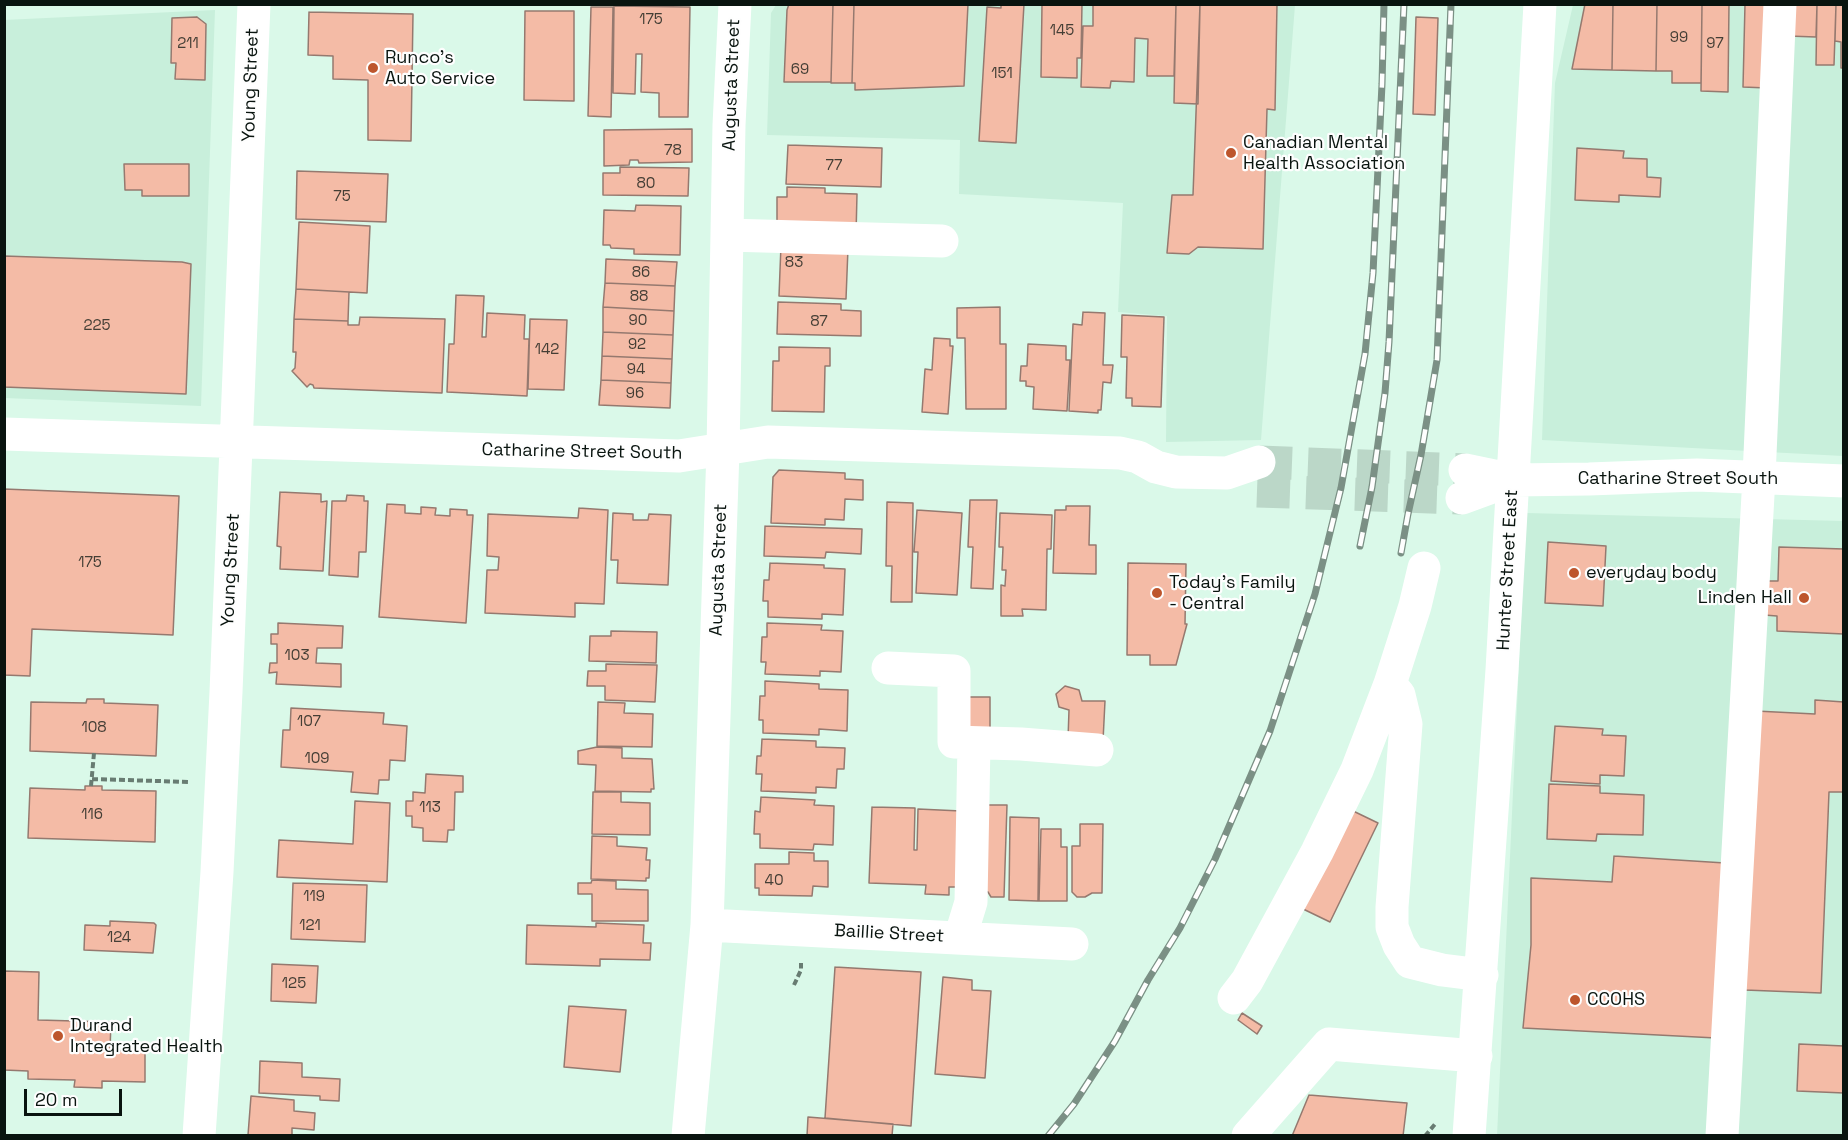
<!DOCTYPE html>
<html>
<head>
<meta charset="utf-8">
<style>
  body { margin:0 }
  #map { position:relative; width:1848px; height:1140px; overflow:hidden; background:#daf9e9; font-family:"Space Grotesk",sans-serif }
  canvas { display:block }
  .frame { position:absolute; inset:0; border:6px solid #09140f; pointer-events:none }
  .scale { position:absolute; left:24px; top:1089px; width:98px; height:27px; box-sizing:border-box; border:3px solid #09140f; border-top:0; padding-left:8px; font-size:18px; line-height:21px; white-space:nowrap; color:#09140f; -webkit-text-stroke:4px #fefefe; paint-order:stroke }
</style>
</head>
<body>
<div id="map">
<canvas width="1848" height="1140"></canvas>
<div class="frame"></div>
<div class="scale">20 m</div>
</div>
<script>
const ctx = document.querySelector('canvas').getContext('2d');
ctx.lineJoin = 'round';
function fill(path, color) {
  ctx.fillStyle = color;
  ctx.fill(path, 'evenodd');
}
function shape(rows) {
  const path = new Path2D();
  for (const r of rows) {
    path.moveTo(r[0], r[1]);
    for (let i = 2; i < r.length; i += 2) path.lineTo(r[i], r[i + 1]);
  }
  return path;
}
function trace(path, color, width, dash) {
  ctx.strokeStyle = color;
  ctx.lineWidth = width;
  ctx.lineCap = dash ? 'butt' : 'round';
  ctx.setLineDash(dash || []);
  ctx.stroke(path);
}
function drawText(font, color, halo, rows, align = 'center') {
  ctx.font = font + ' "Space Grotesk",sans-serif';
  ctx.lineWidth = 4.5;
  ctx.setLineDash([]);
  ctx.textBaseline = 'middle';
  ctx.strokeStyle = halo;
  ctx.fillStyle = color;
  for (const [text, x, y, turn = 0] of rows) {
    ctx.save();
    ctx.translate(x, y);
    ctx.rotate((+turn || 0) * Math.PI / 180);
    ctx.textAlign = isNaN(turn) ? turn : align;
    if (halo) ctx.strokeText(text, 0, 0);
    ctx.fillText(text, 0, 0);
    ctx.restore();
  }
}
const built = shape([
  [776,5,1295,5,1261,440,1166,442,1167,316,1118,312,1123,203,959,194,960,140,767,135,771,13],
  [1573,5,1843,5,1843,456,1542,440,1555,83],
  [215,10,201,406,5,398,4,20],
  [1526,513,1843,521,1843,1135,1497,1136]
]);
const building = shape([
  [789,4,833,4,831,82,784,82,787,10,789,4],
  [833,4,854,4,852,83,831,83,833,4],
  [854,4,968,4,964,86,855,90,855,83,852,83,854,4],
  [1001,4,1024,4,1016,143,979,141,987,7,1001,8,1001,4],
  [1042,4,1082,4,1081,58,1077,58,1077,78,1041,77,1042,4],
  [1093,4,1176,4,1174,76,1147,76,1148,39,1135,38,1134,82,1111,81,1110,88,1081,87,1083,26,1093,26,1093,4],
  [1176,4,1200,4,1198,104,1174,103,1176,4],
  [1200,4,1277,4,1275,110,1267,109,1263,249,1198,247,1189,254,1167,253,1172,195,1193,195,1200,4],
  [1585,4,1613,4,1612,70,1572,69,1585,4],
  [1613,4,1657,4,1656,71,1612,70,1613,4],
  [1657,4,1702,4,1701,83,1672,83,1672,71,1656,71,1657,4],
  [1702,4,1729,4,1728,92,1701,91,1702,4],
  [1745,4,1769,4,1767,88,1743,87,1745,4],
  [1788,4,1817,4,1816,37,1788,36,1788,4],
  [1817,4,1836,4,1834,65,1816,65,1817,4],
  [1836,4,1844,4,1844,68,1841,68,1841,42,1835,41,1836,4],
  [614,6,690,7,688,117,659,117,659,93,641,92,642,54,636,54,635,94,613,93,614,6],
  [591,7,613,7,611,117,588,116,591,7],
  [525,11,574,11,574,101,524,100,525,11],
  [309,12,413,14,411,141,368,140,368,80,333,79,333,56,308,55,309,12],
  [197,17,206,24,205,80,175,79,176,63,171,63,172,18,197,17],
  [1416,17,1438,18,1435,115,1413,114,1416,17],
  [692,129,692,162,639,163,638,160,630,160,629,165,604,166,604,130,692,129],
  [788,145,882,148,881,187,786,184,788,145],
  [1577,148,1624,151,1623,158,1647,159,1647,177,1661,178,1660,197,1619,195,1619,202,1575,200,1577,148],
  [124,164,189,164,189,196,142,196,142,190,125,190,124,164],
  [620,167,689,168,688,196,603,195,603,173,620,173,620,167],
  [297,171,388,174,386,222,296,219,297,171],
  [787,187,825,188,825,193,857,194,856,235,777,222,777,197,787,197,787,187],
  [636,205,681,206,680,255,634,254,634,249,611,248,610,245,603,245,604,210,635,211,636,205],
  [299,222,370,226,367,293,296,289,299,222],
  [781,245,848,248,846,299,779,296,781,245],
  [4,256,182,262,191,264,186,394,4,387,4,256],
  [606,259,677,262,675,286,605,283,606,259],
  [605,283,675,286,674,311,603,307,605,283],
  [296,289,349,292,348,321,294,319,296,289],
  [456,295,484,296,482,337,486,337,487,313,525,315,524,339,529,339,527,396,447,392,449,344,454,344,456,295],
  [778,302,841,304,841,310,861,311,861,336,777,334,778,302],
  [603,307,674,311,673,335,603,332,603,307],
  [1000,307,1000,344,1006,344,1006,409,966,409,965,338,957,338,957,308,1000,307],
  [1083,312,1105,313,1103,365,1113,365,1111,383,1103,382,1101,410,1098,410,1098,413,1069,411,1073,324,1082,325,1083,312],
  [1122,315,1164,317,1161,407,1132,406,1132,398,1126,398,1127,357,1121,357,1122,315],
  [360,317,445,319,442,393,314,388,313,385,310,384,307,387,292,371,295,368,296,352,293,352,294,319,348,321,348,325,359,325,360,317],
  [530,319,567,320,564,390,528,389,530,319],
  [603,332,673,335,672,359,602,356,603,332],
  [934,338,950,339,950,346,953,346,948,414,922,412,925,369,932,370,934,338],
  [1028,344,1066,346,1066,360,1070,360,1067,411,1033,409,1034,387,1026,386,1026,381,1020,381,1021,366,1027,366,1028,344],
  [779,347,830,348,830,366,825,366,824,412,772,411,773,361,779,361,779,347],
  [602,356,672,359,671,383,601,380,602,356],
  [601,380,671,383,670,408,599,405,601,380],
  [779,470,845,473,845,479,863,480,863,500,845,499,844,520,825,519,825,525,771,523,773,477,779,470],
  [4,489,179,496,173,635,32,629,30,676,4,675,4,489],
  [280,492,321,494,321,502,327,501,323,571,280,569,281,547,277,546,280,492],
  [347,495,364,496,364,501,368,501,366,552,359,552,358,577,329,575,332,501,346,501,347,495],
  [970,500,997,500,993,589,971,588,973,547,968,547,970,500],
  [887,502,913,503,912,602,891,602,892,566,886,566,887,502],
  [387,504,405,505,405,513,421,514,421,507,436,508,435,515,450,516,450,509,467,510,467,515,473,515,466,623,379,617,387,504],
  [1066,506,1090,506,1089,545,1096,545,1096,574,1053,573,1055,510,1066,510,1066,506],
  [579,508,608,510,604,604,575,603,575,617,485,613,487,570,498,570,499,557,487,556,488,514,578,518,579,508],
  [917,510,962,513,957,595,916,593,918,552,914,552,917,510],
  [613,513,633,514,633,520,648,520,649,514,671,515,668,585,617,583,618,560,611,560,613,513],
  [1000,513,1052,515,1051,549,1047,549,1046,610,1022,609,1023,616,1001,616,1001,585,1005,586,1006,570,1002,570,1003,547,999,547,1000,513],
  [765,526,862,529,861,554,826,552,825,558,764,556,765,526],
  [1548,542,1606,546,1603,606,1545,603,1548,542],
  [1779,547,1844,549,1844,634,1777,631,1777,616,1764,615,1765,581,1778,581,1779,547],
  [770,563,824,565,824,568,845,569,843,615,822,614,822,619,768,617,768,601,763,601,764,580,769,580,770,563],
  [1128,563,1186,564,1185,624,1187,624,1176,665,1150,665,1150,655,1127,655,1128,563],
  [278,623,343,626,342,648,317,648,316,663,341,664,341,687,276,684,277,672,269,673,270,663,277,663,277,644,271,644,271,634,278,634,278,623],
  [767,623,822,625,821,630,843,631,841,672,820,671,820,676,765,674,766,662,761,662,762,637,767,637,767,623],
  [611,631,657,632,656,663,589,661,590,636,611,636,611,631],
  [606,664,657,665,655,702,605,700,605,686,587,686,588,671,606,671,606,664],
  [765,681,819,684,819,689,848,690,847,731,819,729,819,735,763,733,763,720,759,720,760,696,765,696,765,681],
  [1065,686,1079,690,1082,701,1105,701,1103,741,1068,739,1069,710,1059,707,1056,694,1065,686],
  [968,697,990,697,990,731,961,731,968,697],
  [87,699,104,699,104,703,158,705,156,756,30,751,31,702,86,703,87,699],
  [1815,700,1844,702,1844,792,1829,792,1821,993,1745,990,1756,711,1815,714,1815,700],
  [598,702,625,703,624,713,653,714,652,747,597,746,598,702],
  [291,708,384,713,383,724,407,726,405,761,390,760,389,780,379,780,378,794,351,792,353,772,281,767,283,730,290,730,291,708],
  [1555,726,1603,729,1602,735,1626,736,1624,776,1600,775,1600,784,1551,781,1555,726],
  [762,739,816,741,816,747,845,748,844,769,837,769,836,788,816,787,816,793,761,791,762,774,756,774,757,756,761,756,762,739],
  [597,747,622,748,622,758,652,759,654,789,651,789,651,792,595,791,596,765,578,764,578,751,597,747],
  [426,774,463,776,463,792,455,792,454,830,448,830,447,842,423,841,423,828,412,827,412,816,406,816,406,801,413,801,413,792,425,793,426,774],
  [1549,784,1600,786,1600,793,1644,795,1643,835,1597,834,1596,841,1547,839,1549,784],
  [85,786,102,786,102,790,156,791,155,842,28,838,30,788,85,790,85,786],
  [593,792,621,792,621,802,650,803,650,835,592,834,593,792],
  [761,797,815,800,814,805,834,806,833,845,814,844,813,850,760,848,760,834,754,834,755,811,760,812,761,797],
  [355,801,390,803,387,882,277,877,279,840,353,844,355,801],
  [988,805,1007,805,1004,897,991,897,988,892,974,889,988,805],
  [872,807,915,808,914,850,917,850,918,809,961,811,961,887,949,887,949,895,925,894,926,885,869,883,872,807],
  [1349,809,1378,823,1330,922,1301,908,1349,809],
  [1010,817,1039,818,1038,901,1009,900,1010,817],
  [1080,824,1103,824,1102,893,1092,893,1085,897,1077,897,1072,892,1072,846,1080,846,1080,824],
  [1041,829,1061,829,1061,847,1067,847,1067,901,1039,901,1041,829],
  [592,836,617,837,617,846,647,848,646,860,650,860,649,878,646,878,646,881,591,879,592,836],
  [789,852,814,853,814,861,828,861,828,887,813,886,812,896,759,895,759,888,755,888,755,864,789,864,789,852],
  [1614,856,1725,863,1716,1038,1523,1028,1531,945,1531,878,1612,882,1614,856],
  [592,880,616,881,616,889,648,890,648,921,592,921,592,894,578,894,578,883,591,883,592,880],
  [293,883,367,885,365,942,291,939,293,883],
  [110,921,154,923,156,925,153,953,84,950,85,925,110,926,110,921],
  [596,923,644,925,643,943,651,943,650,960,600,959,600,966,526,964,527,925,596,927,596,923],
  [272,964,318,966,316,1003,271,1001,272,964],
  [835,967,921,972,911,1126,825,1118,835,967],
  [4,971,39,972,38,1020,111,1022,110,1050,145,1052,145,1082,102,1081,102,1088,74,1087,75,1080,28,1079,28,1071,4,1070,4,971],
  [943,977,972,980,972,990,991,991,985,1078,935,1074,943,977],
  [569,1006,626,1010,620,1072,564,1067,569,1006],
  [1242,1013,1262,1026,1257,1034,1238,1020,1242,1013],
  [1799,1044,1844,1046,1844,1093,1797,1091,1799,1044],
  [260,1061,302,1063,302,1077,340,1079,339,1101,320,1100,320,1096,259,1093,260,1061],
  [1309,1095,1407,1103,1403,1136,1292,1136,1309,1095],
  [251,1096,294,1100,294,1111,315,1113,314,1130,292,1128,292,1136,248,1135,251,1096],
  [808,1117,893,1124,892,1136,807,1136,808,1117]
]);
const minorTunnel = shape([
  [1259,462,1465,470],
  [1257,491,1462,498]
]);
const path = shape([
  [92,779,190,782],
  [91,786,94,753],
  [794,985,801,970,801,963],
  [1425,1136,1436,1123]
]);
const minor = shape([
  [727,235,942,241],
  [4,434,679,456,768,442,1120,453,1138,457,1156,467,1176,472,1227,473,1259,462],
  [1465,470,1513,480,1589,479,1697,475,1844,481],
  [1462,498,1511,480],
  [888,668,954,671,954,742,1021,744,1097,750],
  [1390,684,1415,606,1424,568],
  [707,925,1072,944],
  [960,938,971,902,974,743],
  [1234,998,1247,981,1317,852,1357,770,1390,684,1399,695,1406,724,1392,907,1392,927,1399,945,1410,962,1442,970,1482,975],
  [199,1136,217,872,226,692,254,4],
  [688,1136,707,925,723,450,729,125,735,4],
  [1248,1136,1329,1044,1476,1056],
  [1469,1136,1502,670,1540,4],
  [1722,1136,1759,477,1780,4]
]);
const rail = shape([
  [1360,546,1372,487,1385,393,1389,342,1404,4],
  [1401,553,1408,514,1421,455,1437,360,1451,4],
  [1048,1136,1074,1104,1115,1041,1148,980,1180,928,1215,859,1270,731,1315,594,1341,488,1365,354,1373,273,1382,84,1384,4]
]);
const markers = [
  [373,68,6,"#bd562d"],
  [1231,153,6,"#bd562d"],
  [1574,573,6,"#bd562d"],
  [1157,593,6,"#bd562d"],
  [1804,598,6,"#bd562d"],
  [1575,1000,6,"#bd562d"],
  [58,1036,6,"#bd562d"]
];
const numberNames = [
  ["175",651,20],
  ["145",1062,31],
  ["99",1679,38],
  ["211",188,44],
  ["97",1715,44],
  ["69",800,70],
  ["151",1002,74],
  ["78",673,151],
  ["77",834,166],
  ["80",646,184],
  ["75",342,197],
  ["83",794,263],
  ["86",641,273],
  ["88",639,297],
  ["90",638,321],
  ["87",819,322],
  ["225",97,326],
  ["92",637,345],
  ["142",547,350],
  ["94",636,370],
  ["96",635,394],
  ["175",90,563],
  ["103",297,656],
  ["107",309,722],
  ["108",94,728],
  ["109",317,759],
  ["113",430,808],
  ["116",92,815],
  ["40",774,881],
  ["119",314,897],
  ["121",310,926],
  ["124",119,938],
  ["125",294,984]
];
const poiNames = [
  ["Runco's",385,58],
  ["Auto Service",385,79],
  ["Canadian Mental",1243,143],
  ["Health Association",1243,164],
  ["everyday body",1586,573],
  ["Today's Family",1169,583],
  ["- Central",1169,604],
  ["Linden Hall",1792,598,"right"],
  ["CCOHS",1587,1000],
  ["Durand",70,1026],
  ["Integrated Health",70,1047]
];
const streetNames = [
  ["Young Street",251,85,-88],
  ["Augusta Street",732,85,-88],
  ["Catharine Street South",582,452,1],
  ["Catharine Street South",1678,479],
  ["Young Street",231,570,-87],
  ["Augusta Street",719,570,-88],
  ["Hunter Street East",1508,570,-87],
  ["Baillie Street",889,934,3]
];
fill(built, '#c8efdb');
fill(building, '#f4bba6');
trace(building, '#95796f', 1.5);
trace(minorTunnel, '#bbd7c8', 33, [33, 16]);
trace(path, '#687c72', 4, [6, 3]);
trace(minor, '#fff', 33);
trace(rail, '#7b9085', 7);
trace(rail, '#fefefe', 4.5, [14]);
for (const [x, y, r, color] of markers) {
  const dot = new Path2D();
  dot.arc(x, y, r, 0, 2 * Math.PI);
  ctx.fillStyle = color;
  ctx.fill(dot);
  trace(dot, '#fefefe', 2);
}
drawText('15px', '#443e35', null, numberNames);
drawText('18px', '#09140f', '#fefefe', poiNames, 'left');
drawText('18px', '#09140f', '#fefefe', streetNames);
</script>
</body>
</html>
